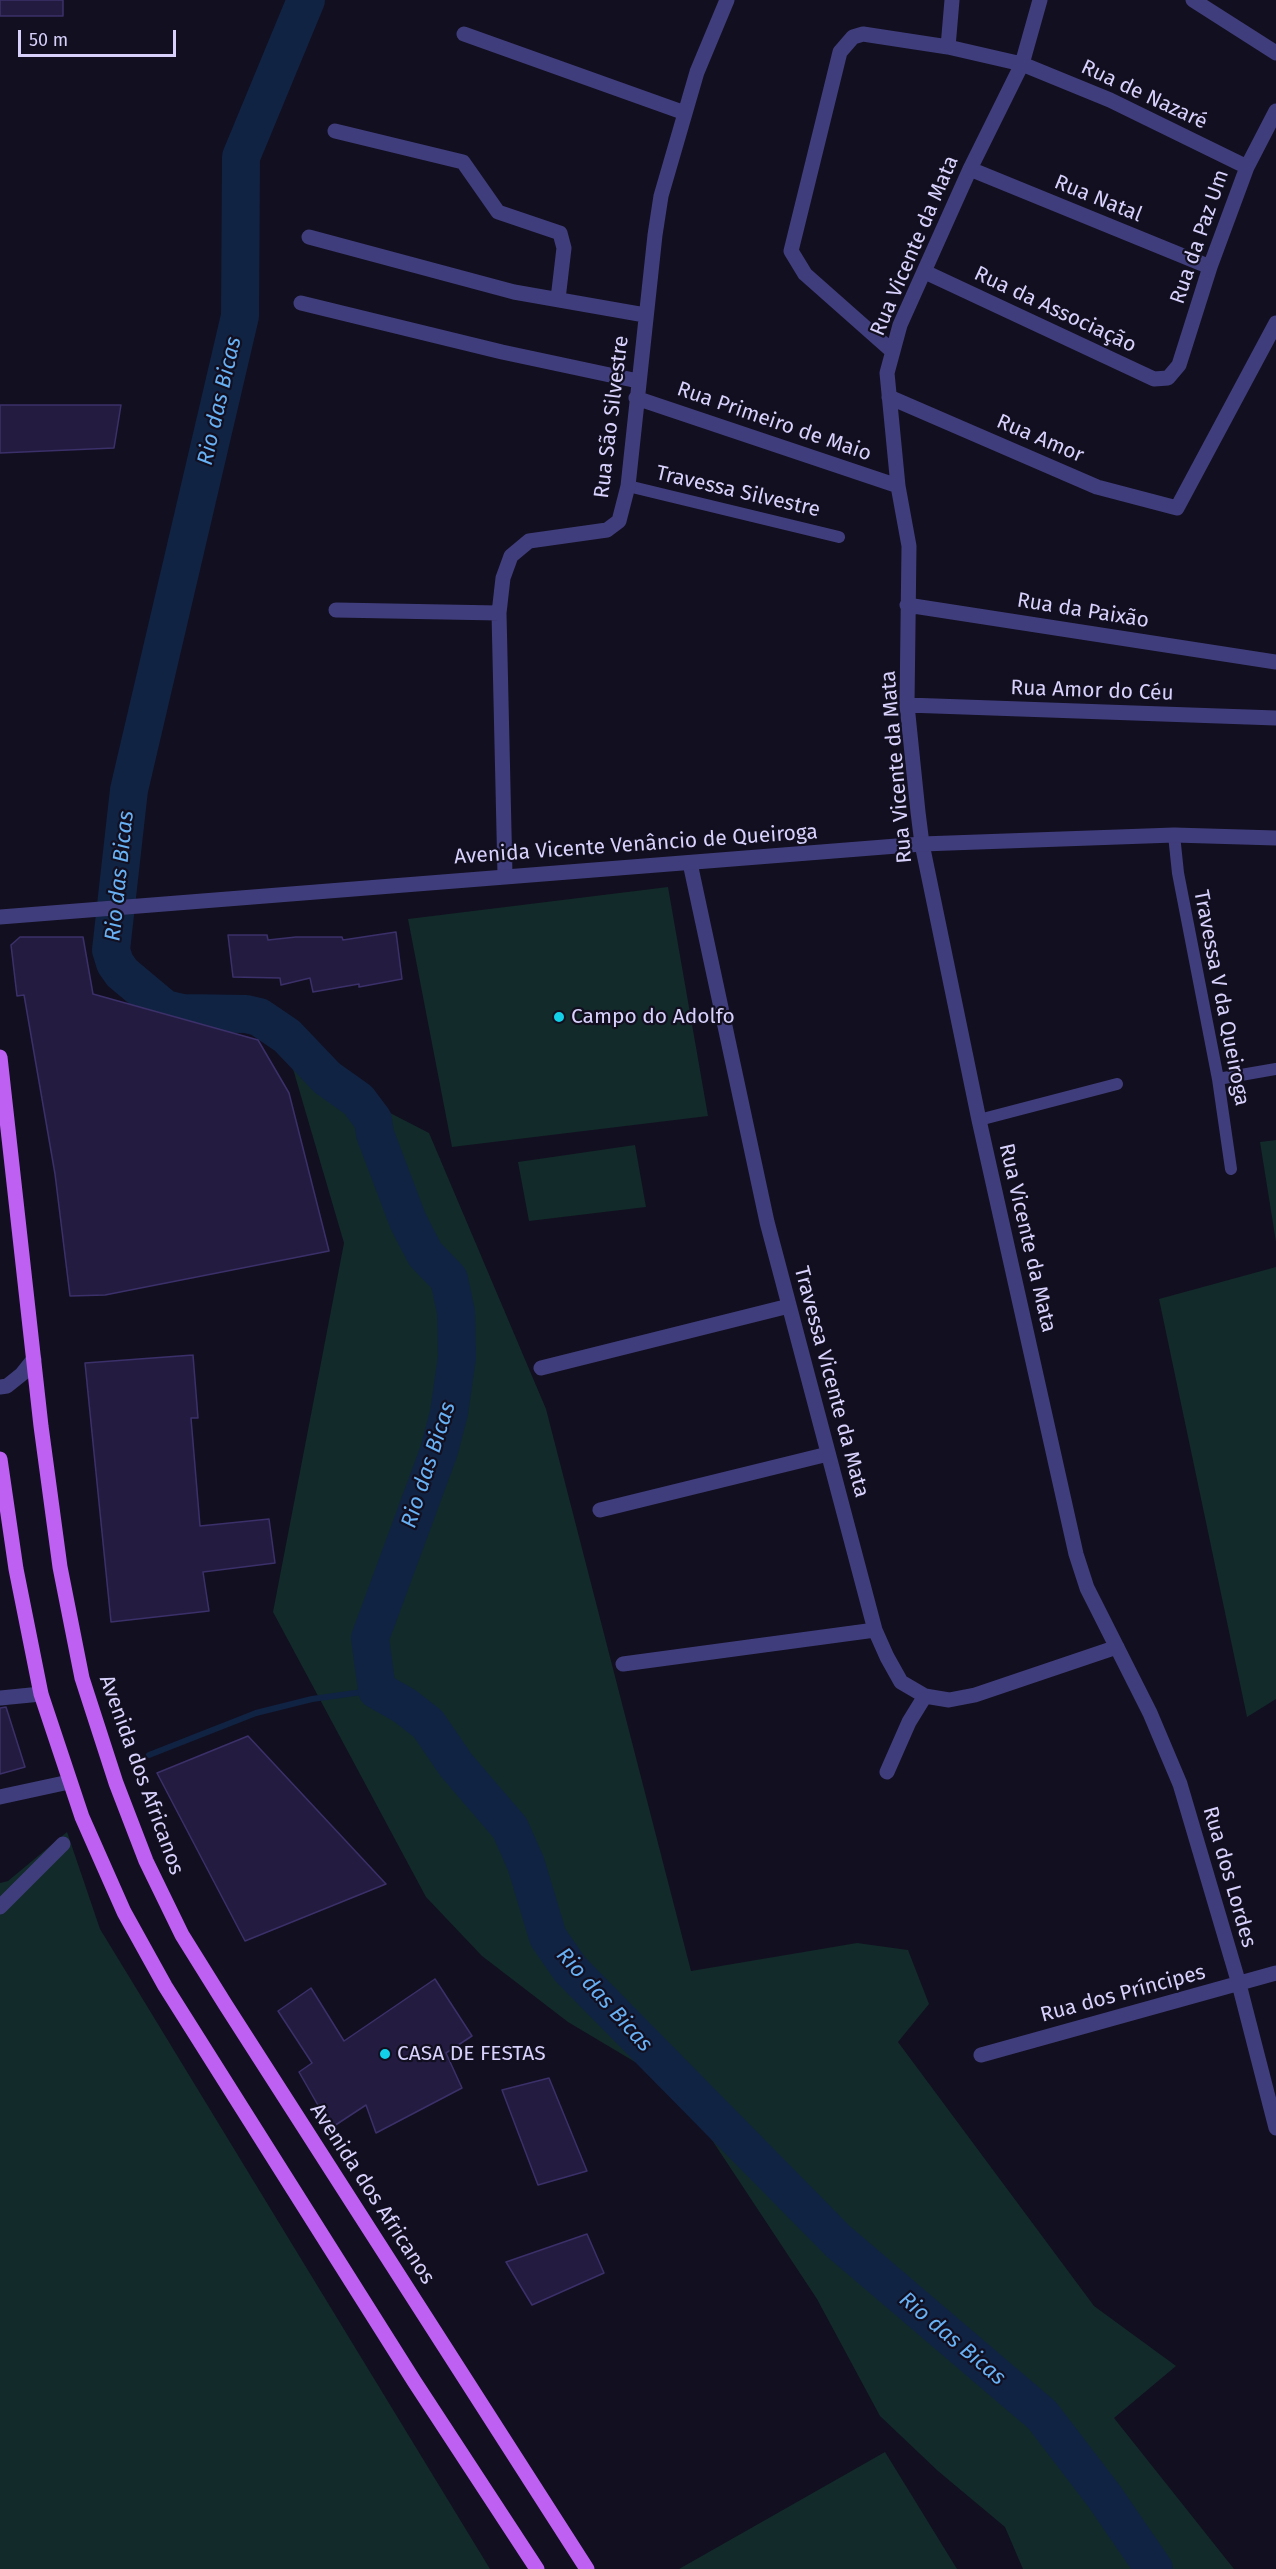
<!DOCTYPE html>
<html>
<head>
<meta charset="utf-8">
<style>
  body { margin:0 }
  #map { position:relative; width:1276px; height:2569px; overflow:hidden; background:#120f20; font-family:"Fira Sans",sans-serif }
  canvas { display:block }
  .scale { position:absolute; left:18px; top:30px; width:158px; height:27px; box-sizing:border-box; border:3px solid #d7d1fc; border-top:0; padding-left:8px; font-size:18px; line-height:21px; white-space:nowrap; color:#d7d1fc; -webkit-text-stroke:4px #120f20; paint-order:stroke }
</style>
</head>
<body>
<div id="map">
<canvas width="1276" height="2569"></canvas>
<div class="scale">50 m</div>
</div>
<script>
const ctx = document.querySelector('canvas').getContext('2d');
ctx.lineJoin = 'round';
function fill(path, color) {
  ctx.fillStyle = color;
  ctx.fill(path, 'evenodd');
}
function shape(rows) {
  const path = new Path2D();
  for (const r of rows) {
    path.moveTo(r[0], r[1]);
    for (let i = 2; i < r.length; i += 2) path.lineTo(r[i], r[i + 1]);
  }
  return path;
}
function trace(path, color, width, dash) {
  ctx.strokeStyle = color;
  ctx.lineWidth = width;
  ctx.lineCap = dash ? 'butt' : 'round';
  ctx.setLineDash(dash || []);
  ctx.stroke(path);
}
function drawText(font, color, halo, rows, align = 'center') {
  ctx.font = font + ' "Fira Sans",sans-serif';
  ctx.lineWidth = 4.5;
  ctx.setLineDash([]);
  ctx.textBaseline = 'middle';
  ctx.strokeStyle = halo;
  ctx.fillStyle = color;
  for (const [text, x, y, turn = 0] of rows) {
    ctx.save();
    ctx.translate(x, y);
    ctx.rotate((+turn || 0) * Math.PI / 180);
    ctx.textAlign = isNaN(turn) ? turn : align;
    if (halo) ctx.strokeText(text, 0, 0);
    ctx.fillText(text, 0, 0);
    ctx.restore();
  }
}
const green = shape([
  [668,887,708,1116,452,1147,408,919],
  [291,1062,429,1133,546,1409,691,1971,857,1943,908,1950,929,2004,898,2042,1094,2306,1176,2366,1114,2418,1234,2569,1023,2569,1005,2527,938,2471,880,2416,817,2299,677,2087,568,2022,482,1956,426,1897,273,1612,344,1243],
  [1276,1140,1276,1242,1260,1142],
  [635,1145,646,1207,529,1221,518,1162],
  [1276,1267,1276,1699,1247,1717,1159,1299],
  [67,1832,100,1929,490,2569,0,2569,0,1883,8,1881],
  [885,2452,957,2569,679,2569]
]);
const stream = shape([
  [149,1755,256,1713,312,1699,377,1690]
]);
const river = shape([
  [306,0,241,157,240,316,129,790,111,950,115,963,122,973,165,1009,182,1013,246,1014,259,1017,287,1036,327,1078,358,1100,373,1120,375,1134,408,1221,425,1254,449,1279,456,1312,457,1357,449,1413,439,1451,370,1638,377,1690,405,1706,428,1724,456,1765,510,1828,526,1864,548,1937,570,1969,838,2241,1042,2415,1104,2496,1154,2569]
]);
const building = shape([
  [0,0,63,0,63,16,0,16,0,0],
  [0,405,121,405,114,448,0,453,0,405],
  [396,932,402,979,359,987,359,984,313,992,310,978,281,985,280,978,233,977,228,935,267,935,268,940,296,937,342,937,343,940,396,932],
  [20,937,83,937,93,994,258,1040,289,1093,329,1251,105,1295,70,1296,55,1174,24,995,17,996,11,945,20,937],
  [193,1355,198,1418,191,1418,200,1526,269,1519,275,1563,203,1572,209,1611,111,1622,85,1363,193,1355],
  [6,1707,25,1767,0,1774,0,1708,6,1707],
  [248,1736,386,1884,245,1941,157,1773,248,1736],
  [435,1979,472,2036,446,2053,462,2088,376,2133,366,2105,331,2128,299,2072,312,2063,278,2011,311,1988,344,2041,435,1979],
  [549,2078,587,2171,538,2185,502,2090,549,2078],
  [587,2234,604,2273,532,2305,506,2262,587,2234]
]);
const service = shape([
  [628,486,839,537],
  [1174,835,1178,873,1218,1079,1231,1169],
  [1218,1079,1276,1069],
  [979,1120,1117,1084]
]);
const pedestrian = shape([
  [0,1907,63,1844]
]);
const minor = shape([
  [1040,0,1022,64,970,169,900,325,887,373,898,486,909,546,907,705,918,812,922,844,979,1120,1076,1554,1087,1588,1150,1713,1180,1784,1239,1984,1276,2128],
  [1193,0,1276,53],
  [464,34,685,113],
  [948,47,952,0],
  [335,131,463,162,498,212,560,233,564,248,558,299],
  [970,169,1210,267],
  [309,237,514,292,645,315],
  [925,272,1154,379,1168,378,1179,365,1210,267,1247,167,1276,111],
  [301,303,502,352,638,381],
  [892,351,805,274,791,251,840,52,853,37,863,34,948,47,1022,64,1110,100,1247,167],
  [889,397,1097,487,1177,508,1276,323],
  [636,398,898,486],
  [907,605,1276,662],
  [336,610,499,613],
  [907,705,1276,718],
  [690,863,767,1222,875,1630,887,1657,901,1682,925,1696,949,1700,975,1695,1117,1647],
  [505,875,499,613,503,578,511,556,529,541,607,530,619,521,628,486,655,235,661,196,697,72,727,0],
  [541,1368,789,1306],
  [600,1510,828,1454],
  [623,1664,875,1630],
  [0,1698,41,1694],
  [887,1772,909,1722,925,1696],
  [0,1797,69,1782],
  [981,2055,1276,1973]
]);
const tertiary = shape([
  [0,917,922,844,1174,835,1276,838],
  [0,1387,7,1386,22,1374,34,1359]
]);
const primary = shape([
  [0,1057,41,1426,60,1567,82,1678,116,1783,146,1861,182,1935,225,2004,587,2569],
  [0,1459,16,1569,41,1694,82,1817,124,1912,165,1986,414,2381,537,2569]
]);
const markers = [
  [559,1017,6,"#12d0e7"],
  [385,2054,6,"#12d0e7"]
];
const streetNames = [
  ["Rua de Nazaré",1144,95,25],
  ["Rua Natal",1098,199,22],
  ["Rua da Paz Um",1200,237,-71],
  ["Rua Vicente da Mata",915,246,-67],
  ["Rua da Associação",1055,310,25],
  ["Rua São Silvestre",612,417,-83],
  ["Rua Primeiro de Maio",774,422,19],
  ["Rua Amor",1040,439,23],
  ["Travessa Silvestre",738,492,13],
  ["Rua da Paixão",1083,611,9],
  ["Rua Amor do Céu",1092,691,2],
  ["Rua Vicente da Mata",897,767,-95],
  ["Avenida Vicente Venâncio de Queiroga",636,845,-4],
  ["Travessa V da Queiroga",1221,998,79],
  ["Rua Vicente da Mata",1027,1238,77],
  ["Travessa Vicente da Mata",831,1382,75],
  ["Avenida dos Africanos",141,1775,70],
  ["Rua dos Lordes",1229,1877,74],
  ["Rua dos Príncipes",1123,1994,-15],
  ["Avenida dos Africanos",372,2194,57]
];
const poiNames = [
  ["Campo do Adolfo",571,1017],
  ["CASA DE FESTAS",397,2054]
];
const waterNames = [
  ["Rio das Bicas",220,401,-77],
  ["Rio das Bicas",120,876,-84],
  ["Rio das Bicas",429,1465,-72],
  ["Rio das Bicas",604,2000,48],
  ["Rio das Bicas",952,2339,40]
];
fill(green, '#122a29');
trace(stream, '#112342', 6);
trace(river, '#112342', 38);
fill(building, '#241c40');
trace(building, '#3c306a', 1.5);
trace(service, '#403d7c', 12);
trace(pedestrian, '#403d7c', 15);
trace(minor, '#403d7c', 15);
trace(tertiary, '#403d7c', 15);
trace(primary, '#be61f3', 15);
for (const [x, y, r, color] of markers) {
  const dot = new Path2D();
  dot.arc(x, y, r, 0, 2 * Math.PI);
  ctx.fillStyle = color;
  ctx.fill(dot);
  trace(dot, '#120f20', 2);
}
drawText('21px', '#d7d1fc', '#120f20', streetNames);
drawText('21px', '#d7d1fc', '#120f20', poiNames, 'left');
drawText('italic 22px', '#67b1f4', '#120f20', waterNames);
</script>
</body>
</html>
